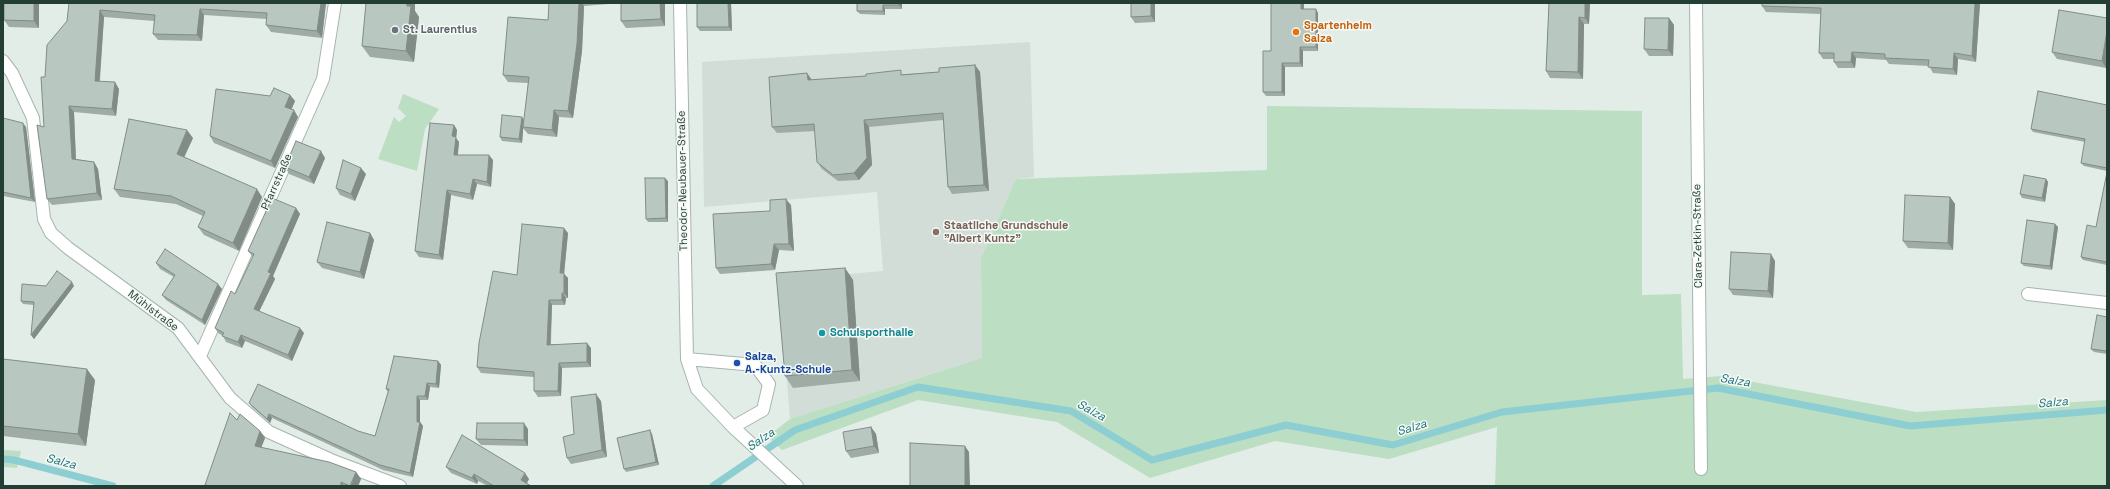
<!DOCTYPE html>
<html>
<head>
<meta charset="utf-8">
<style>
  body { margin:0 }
  #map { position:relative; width:2110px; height:489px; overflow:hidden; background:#e3ede8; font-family:"Space Grotesk",sans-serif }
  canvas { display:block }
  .frame { position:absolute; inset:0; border:4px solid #233e34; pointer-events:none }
</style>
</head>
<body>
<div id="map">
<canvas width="2110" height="489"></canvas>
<div class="frame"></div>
</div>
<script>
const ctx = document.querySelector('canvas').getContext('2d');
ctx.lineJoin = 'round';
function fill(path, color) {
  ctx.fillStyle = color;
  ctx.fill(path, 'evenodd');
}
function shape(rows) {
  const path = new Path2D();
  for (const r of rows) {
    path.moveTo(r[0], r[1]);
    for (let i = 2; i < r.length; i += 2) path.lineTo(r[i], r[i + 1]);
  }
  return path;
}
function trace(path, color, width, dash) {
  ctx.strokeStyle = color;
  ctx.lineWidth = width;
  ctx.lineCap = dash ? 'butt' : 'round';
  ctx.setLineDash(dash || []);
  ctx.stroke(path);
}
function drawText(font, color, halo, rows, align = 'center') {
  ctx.font = font + ' "Space Grotesk",sans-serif';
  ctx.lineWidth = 3;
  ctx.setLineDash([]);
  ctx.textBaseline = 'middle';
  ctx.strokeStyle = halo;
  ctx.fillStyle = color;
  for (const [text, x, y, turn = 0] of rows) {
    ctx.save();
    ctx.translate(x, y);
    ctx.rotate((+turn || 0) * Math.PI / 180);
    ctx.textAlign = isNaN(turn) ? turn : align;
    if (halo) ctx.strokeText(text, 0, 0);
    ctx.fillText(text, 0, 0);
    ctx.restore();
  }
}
const built = shape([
  [1030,42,1034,177,1016,179,981,258,982,358,790,419,779,280,883,271,877,192,704,207,702,62]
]);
const green = shape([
  [403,94,439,109,425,129,417,171,378,159,394,117,399,122,406,116,398,108],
  [1267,106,1642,111,1642,295,1681,294,1683,379,1721,376,1916,412,2107,400,2107,486,1495,486,1497,427,1389,459,1275,441,1150,478,1057,422,918,400,782,450,767,437,790,419,982,358,981,258,1016,179,1267,170],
  [3,450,21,451,17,468,3,467]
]);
const stream = shape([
  [3,459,14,460,113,486],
  [713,486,795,430,918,387,1071,411,1152,460,1286,425,1393,445,1502,412,1718,388,1910,426,2107,410]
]);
const minor = shape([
  [680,3,687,359,697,389,733,427,797,486],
  [1696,3,1701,469],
  [3,61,12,73,33,118,44,219,51,233,68,248,178,328,230,398,269,432,331,460,400,486],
  [2028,294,2107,303],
  [200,356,323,79,335,3],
  [687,359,755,365,769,384,763,410,733,427]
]);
const wall = shape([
  [3,3,39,3,39,28,9,27,4,20,4,4,3,4],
  [69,3,326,3,322,38,271,32,266,25,267,19,204,15,202,41,158,40,153,34,154,21,104,17,100,81,119,89,116,116,74,112,76,159,94,162,98,169,102,200,52,205,47,199,44,127,45,77,67,21],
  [366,3,415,3,415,11,419,17,414,62,370,57,362,46],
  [549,3,665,3,665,26,626,28,621,21,621,3,584,6,582,51,573,118,559,117,557,137,528,134,523,128,522,143,502,141,500,137,522,117,524,120,528,83,508,82,503,75,548,20],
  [697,3,731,3,732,31,700,31,697,27],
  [857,3,902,3,902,9,885,9,885,15,860,14,857,11],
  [1131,3,1155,3,1155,22,1135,23,1131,17],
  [1271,3,1304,3,1304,9,1318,13,1318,51,1303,51,1303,67,1285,67,1285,96,1266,96,1263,92,1271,51],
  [1549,3,1590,3,1589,24,1584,24,1583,79,1550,78,1546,71],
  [1980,3,1976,62,1958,59,1957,75,1933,73,1929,66,1889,64,1886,60,1856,58,1855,68,1838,68,1834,62,1834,59,1823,59,1819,53,1821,14,1766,12,1762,6],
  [1669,18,1674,25,1673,56,1649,56,1644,49],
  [2107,18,2107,63,2106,68,2057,59,2052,52],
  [975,65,980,72,989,191,952,194,948,187,943,120,869,127,872,165,859,180,838,181,822,169,817,162,815,131,777,133,772,127,812,80,939,72],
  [290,95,295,101,291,110,298,117,275,168,214,143,210,136,270,96],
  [2107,105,2107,171,2084,166,2081,163,2085,142,2033,132,2031,129],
  [3,118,26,127,35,202,3,196],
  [454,125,457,130,456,138,459,142,458,155,493,160,491,187,477,184,473,200,451,195,443,260,419,257,415,251],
  [193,138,184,157,262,197,239,251,204,235,198,227,203,216,176,204,120,197,114,189],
  [325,158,314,184,289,174,285,167],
  [2107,172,2107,265,2083,260,2081,257,2096,227],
  [366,174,355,201,340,195,336,188],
  [2046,179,2048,182,2045,202,2022,198,2020,194],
  [668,181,668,222,648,222,646,219],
  [1950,197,1955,204,1953,250,1908,248,1903,241],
  [791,205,794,251,779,250,775,270,720,274,716,268,770,211],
  [296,208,300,214,273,276,275,279,259,311,304,333,292,361,245,341,242,348,226,342,223,336,218,333,215,328,235,294,253,257,248,251],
  [2055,224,2058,227,2052,270,2024,266,2021,263],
  [370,233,374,240,364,279,322,268,317,262],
  [568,233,564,274,568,278,568,298,566,298,565,305,552,305,551,344,591,348,591,367,562,368,561,396,538,397,534,391,534,377,481,373,477,367,517,275],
  [1775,261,1773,298,1733,295,1729,289],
  [156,263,222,289,205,325,166,300,162,295,174,277,160,269],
  [845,268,853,280,860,381,793,388,785,376],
  [46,286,74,286,34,339,31,335,34,305,23,304,21,301],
  [2107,317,2107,354,2094,352,2091,349],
  [3,359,95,380,86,446,3,436],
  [438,361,441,365,439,388,430,387,428,400,420,400,420,422,423,426,413,477,383,470,272,418,270,423,252,407,249,403,375,436,388,392,386,389],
  [601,401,607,457,571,464,567,458,574,434],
  [237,420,260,431,265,438,261,448,356,472,361,479,358,486,206,486,205,485],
  [871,427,876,434,879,453,851,458,846,451],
  [528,429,528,446,481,445,476,439],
  [652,434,659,465,626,472,624,469],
  [446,467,529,479,527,483,531,486,488,486,478,481,477,484,451,473]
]);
const shadedWall = shape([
  [34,3,39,3,39,28,34,21],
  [321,3,326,3,322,38,317,31],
  [407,3,415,3,415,11,419,17,414,62,406,51],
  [579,3,582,3,584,6,582,51,573,118,568,111],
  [660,3,665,3,665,26,661,19],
  [728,3,731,3,732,31,729,27],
  [899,3,902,3,902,9,899,5],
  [1151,3,1155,3,1155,22,1151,16],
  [1301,3,1304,3,1304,13,1301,9],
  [1585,3,1590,3,1589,24,1585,18],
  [1975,3,1980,3,1976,62,1972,56],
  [883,5,885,9,885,15,883,11],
  [200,9,204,15,202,41,197,35],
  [1316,9,1318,13,1318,51,1316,47],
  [100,10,104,17,99,87,95,81],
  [1579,17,1584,24,1583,79,1578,72],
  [1669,18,1674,25,1673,56,1668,50],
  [2107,31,2107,63,2106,68,2102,61],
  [1300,47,1303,51,1303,67,1300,63],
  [1852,52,1856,58,1855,68,1851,62],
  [1954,53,1958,59,1957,75,1953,69],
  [1282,63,1285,67,1285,96,1282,92],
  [975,65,980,72,989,191,984,185],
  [807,73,812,80,808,80],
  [115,82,119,89,116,116,112,109],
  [290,95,295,101,290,113,285,107],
  [69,106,74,112,76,165,72,159],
  [294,110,298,117,275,168,271,161],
  [554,110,559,117,557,137,552,130],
  [522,117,524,120,522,143,519,139],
  [864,120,869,127,872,165,859,180,854,173],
  [23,123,26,127,35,202,31,198],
  [454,125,457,130,456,138,459,142,457,160,454,155,452,136],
  [187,130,193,138,182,162,177,154],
  [321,151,325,158,314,184,309,177],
  [489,155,493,160,491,187,487,182],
  [94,162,98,169,102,200,97,193],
  [361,168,366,174,355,201,351,194],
  [665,178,668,181,668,222,666,218],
  [473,179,477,184,473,200,470,194],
  [2046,179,2048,182,2045,202,2042,198],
  [257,189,262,197,239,251,233,243],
  [447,190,451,195,443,260,439,255],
  [1950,197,1955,204,1953,250,1948,243],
  [786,199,791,205,794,251,789,244],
  [296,208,300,214,273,276,275,279,258,314,254,309,268,272],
  [2055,224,2058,227,2052,270,2050,266],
  [564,228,568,233,564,274,568,278,568,298,564,293,560,273],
  [370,233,374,240,364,279,360,272],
  [774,244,779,250,775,270,771,264],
  [1771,254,1775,261,1773,298,1768,291],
  [845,268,853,280,860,381,852,370],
  [72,282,74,286,34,339,31,335],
  [218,284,222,289,205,325,202,320],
  [562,293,566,298,565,305,562,300],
  [549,300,552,305,550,350,547,345],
  [300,328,304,333,292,361,288,355],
  [241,335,245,341,242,348,238,342],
  [587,343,591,348,591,367,587,362],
  [438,361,441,365,439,388,436,384],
  [559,363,562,368,561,396,558,391],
  [87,369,95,380,86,446,78,434],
  [427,383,430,387,428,400,425,396],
  [596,394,601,401,607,457,602,450],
  [417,396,420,400,420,426,420,422,423,426,413,477,410,473,417,422],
  [269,414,272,418,270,423,267,419],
  [524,423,528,429,528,446,524,440],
  [871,427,876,434,879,453,874,446],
  [650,430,652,434,659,465,656,462],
  [260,431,265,438,259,453,255,446],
  [965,446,969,452,970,486,965,486],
  [356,472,361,479,358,486,351,486],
  [525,473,529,479,525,486,521,480],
  [474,474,478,481,477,484,472,478],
  [341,482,344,486,341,486]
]);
const building = shape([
  [4,3,34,3,34,21,4,20,4,3],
  [69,3,321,3,317,31,266,25,267,13,200,9,197,35,153,34,155,15,100,10,95,81,115,82,112,109,69,106,72,159,94,162,97,193,47,199,37,125,44,127,41,77,45,77,47,45,67,21,69,3],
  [366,3,407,3,407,6,411,6,406,51,362,46,366,3],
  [549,3,579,3,577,44,568,111,554,110,552,130,523,127,529,77,503,75,508,17,548,20,549,3],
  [621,3,660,3,661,19,621,21,621,3],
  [697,3,728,3,729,27,697,27,697,3],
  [857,3,899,3,899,5,883,5,883,11,857,11,857,3],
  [1131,3,1151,3,1151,16,1131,17,1131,3],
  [1271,3,1301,3,1301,9,1316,9,1316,47,1300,47,1300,63,1282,63,1282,92,1263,92,1263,51,1271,51,1271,3],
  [1549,3,1585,3,1585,18,1579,17,1578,72,1546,71,1549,3],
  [1762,3,1975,3,1972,56,1954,53,1953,69,1928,67,1929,60,1885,58,1885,54,1852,52,1851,62,1834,62,1834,53,1819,53,1821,8,1762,6,1762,3],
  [2059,10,2107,18,2107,31,2102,61,2052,52,2059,10],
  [1645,18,1669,18,1668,50,1644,49,1645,18],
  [975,65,984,185,948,187,943,113,864,120,867,158,854,173,833,175,817,162,814,124,772,127,769,77,807,73,808,80,866,76,866,74,901,70,901,75,939,72,939,68,975,65],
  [274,88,290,95,285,107,294,110,271,161,210,136,216,89,270,96,274,88],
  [2038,91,2107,105,2107,168,2081,163,2085,139,2031,129,2038,91],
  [502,115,522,117,519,139,500,137,502,115],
  [3,118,23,123,31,198,3,192,3,118],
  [129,119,187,130,177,154,257,189,233,243,198,227,205,212,171,196,114,189,129,119],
  [430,123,454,125,452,136,456,137,454,155,489,155,487,182,473,179,470,194,447,190,439,255,415,251,430,123],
  [296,141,321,151,309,177,285,167,296,141],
  [343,160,361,168,351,194,336,188,343,160],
  [2107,172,2107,262,2081,257,2087,225,2096,227,2107,172],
  [2024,175,2046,179,2042,198,2020,194,2024,175],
  [645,178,665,178,666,218,646,219,645,178],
  [1905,195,1950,197,1948,243,1903,241,1905,195],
  [272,198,296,208,268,272,271,273,254,309,300,328,288,355,241,335,238,342,222,336,224,333,215,328,231,291,235,294,254,254,248,251,272,198],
  [786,199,789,244,774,244,771,264,716,268,713,214,770,211,770,200,786,199],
  [2027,220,2055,224,2050,266,2021,263,2027,220],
  [327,222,370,233,360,272,317,262,327,222],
  [522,224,564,228,560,273,564,273,564,293,562,293,562,300,549,300,547,345,587,343,587,362,559,363,558,391,534,391,534,372,477,367,479,343,493,271,517,275,522,224],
  [165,249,218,284,202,320,162,295,175,275,156,263,165,249],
  [1731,252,1771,254,1768,291,1729,289,1731,252],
  [845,268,852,370,785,376,776,273,845,268],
  [57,271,72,282,31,335,34,302,21,301,22,284,46,286,57,271],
  [2097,315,2107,317,2107,351,2091,349,2097,315],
  [394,356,438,361,436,384,427,383,425,396,417,396,417,422,420,422,410,473,380,465,269,414,267,419,249,403,258,384,358,431,375,436,389,389,386,389,394,356],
  [3,359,87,369,78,434,3,426,3,359],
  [596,394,602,450,567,458,563,437,574,434,571,397,596,394],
  [230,413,237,420,240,414,260,431,255,446,329,462,356,472,350,486,341,482,341,486,211,486,205,485,230,413],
  [477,423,524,423,524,440,476,439,477,423],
  [871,427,874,446,846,451,843,432,871,427],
  [650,430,656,462,624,469,617,438,650,430],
  [462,435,525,473,521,480,531,486,494,486,474,474,472,478,446,467,462,435],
  [910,443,965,446,965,486,910,486,910,443]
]);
const markers = [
  [395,30,4,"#6b7280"],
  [1296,32,4,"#e8710a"],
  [936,232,4,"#8d6e63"],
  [822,333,4,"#0f9aa8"],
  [737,363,4,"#1a4fb4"]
];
const foodNames = [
  ["Spartenheim",1304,26],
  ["Salza",1304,39]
];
const worshipNames = [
  ["St. Laurentius",403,30]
];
const streetNames = [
  ["Theodor-Neubauer-Straße",683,181,-91],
  ["Pfarrstraße",277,182,-66],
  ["Clara-Zetkin-Straße",1698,236,-91],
  ["Mühlstraße",153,311,37]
];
const educationNames = [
  ["Staatliche Grundschule",944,226],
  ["\"Albert Kuntz\"",944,239]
];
const cultureNames = [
  ["Schulsporthalle",830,333]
];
const transitNames = [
  ["Salza,",745,357],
  ["A.-Kuntz-Schule",745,370]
];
const waterNames = [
  ["Salza",1735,381,9],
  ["Salza",2053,403,-5],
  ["Salza",1091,411,29],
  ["Salza",1412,428,-17],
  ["Salza",761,440,-34],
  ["Salza",61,462,14]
];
fill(built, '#d1ddd6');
fill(green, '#bcdec2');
trace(stream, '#8cced2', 7);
trace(minor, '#a6b5ae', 14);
trace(minor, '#fff', 12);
fill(wall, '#9eaca5');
fill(shadedWall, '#818c86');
fill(building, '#b8c8c0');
trace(building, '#818c86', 1);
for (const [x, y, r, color] of markers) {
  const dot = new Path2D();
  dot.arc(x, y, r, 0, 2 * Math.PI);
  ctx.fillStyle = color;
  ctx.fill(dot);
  trace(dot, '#f4f9f6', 1.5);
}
drawText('bold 11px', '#c56008', '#f4f9f6', foodNames, 'left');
drawText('bold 11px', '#5b616d', '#f4f9f6', worshipNames, 'left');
drawText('11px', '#233e34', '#f4f9f6', streetNames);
drawText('bold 11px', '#785e54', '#f4f9f6', educationNames, 'left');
drawText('bold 11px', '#0d838f', '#f4f9f6', cultureNames, 'left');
drawText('bold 11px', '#164399', '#f4f9f6', transitNames, 'left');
drawText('italic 12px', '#1d747b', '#f4f9f6', waterNames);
</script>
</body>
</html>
